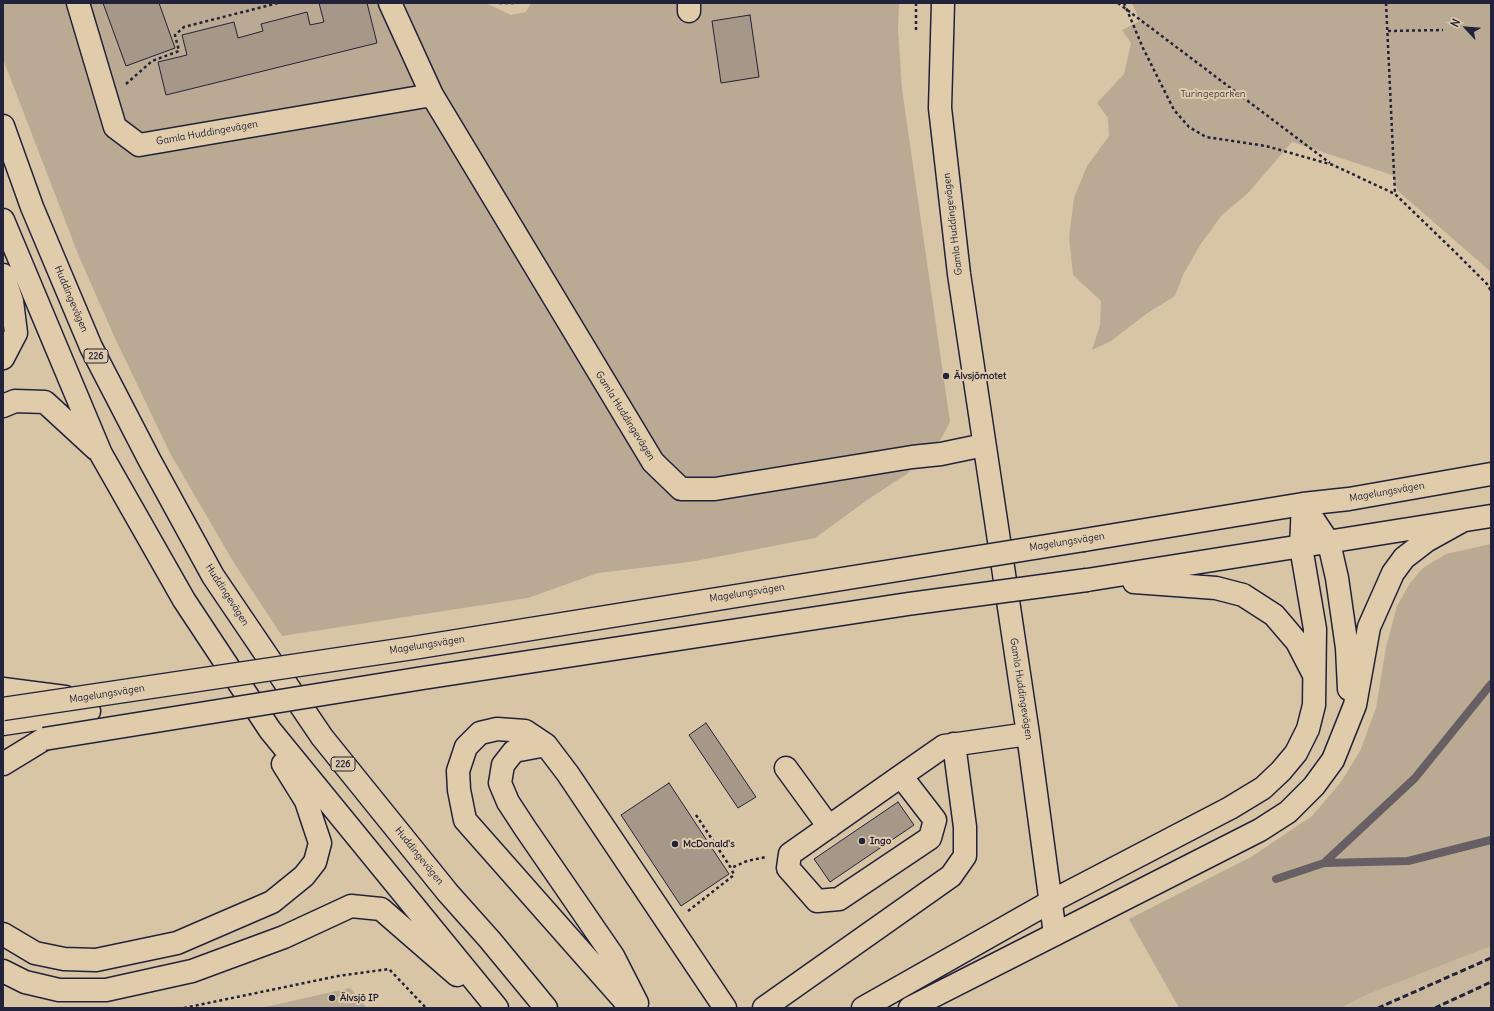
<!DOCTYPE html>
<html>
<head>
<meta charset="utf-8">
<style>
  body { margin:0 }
  #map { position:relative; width:1494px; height:1011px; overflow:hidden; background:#d8c5a6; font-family:Delius,sans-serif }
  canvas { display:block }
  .frame { position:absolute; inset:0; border:4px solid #22223b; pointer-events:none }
  .north { position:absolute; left:1446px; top:8px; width:40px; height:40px; -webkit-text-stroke:3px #e0ccaa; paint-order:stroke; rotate:296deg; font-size:11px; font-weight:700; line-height:16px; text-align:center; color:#22223b }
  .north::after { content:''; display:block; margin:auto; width:14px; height:18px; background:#22223b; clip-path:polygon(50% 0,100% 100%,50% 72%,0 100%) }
</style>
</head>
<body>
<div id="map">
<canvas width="1494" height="1011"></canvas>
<div class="frame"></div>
<div class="north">N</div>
</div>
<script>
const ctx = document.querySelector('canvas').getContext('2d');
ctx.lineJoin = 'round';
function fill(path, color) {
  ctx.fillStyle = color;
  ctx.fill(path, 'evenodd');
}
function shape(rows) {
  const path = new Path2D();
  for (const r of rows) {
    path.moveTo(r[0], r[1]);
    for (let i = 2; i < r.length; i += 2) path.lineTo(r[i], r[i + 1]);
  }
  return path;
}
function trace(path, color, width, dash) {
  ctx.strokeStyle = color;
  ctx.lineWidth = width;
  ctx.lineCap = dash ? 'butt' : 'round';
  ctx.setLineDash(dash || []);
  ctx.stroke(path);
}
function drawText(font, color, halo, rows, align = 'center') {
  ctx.font = font + ' Delius,sans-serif';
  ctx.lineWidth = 4;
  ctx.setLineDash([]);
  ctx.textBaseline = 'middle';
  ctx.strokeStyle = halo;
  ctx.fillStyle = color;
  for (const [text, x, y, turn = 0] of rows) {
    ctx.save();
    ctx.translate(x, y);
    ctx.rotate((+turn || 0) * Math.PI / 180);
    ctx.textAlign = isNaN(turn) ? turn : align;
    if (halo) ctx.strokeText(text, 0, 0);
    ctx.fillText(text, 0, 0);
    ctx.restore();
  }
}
const built = shape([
  [1491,946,1491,1008,1341,1008,1366,995]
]);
const green = shape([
  [3,3,486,3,511,15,526,12,531,3,899,3,898,28,902,89,950,422,941,439,907,474,870,498,815,538,690,562,598,573,528,598,282,636,234,563,170,453,114,336,78,254,3,59],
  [1132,3,1491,3,1491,272,1398,191,1392,175,1292,142,1248,193,1221,216,1200,245,1183,275,1175,296,1146,314,1111,341,1092,350,1100,325,1101,301,1073,275,1069,237,1074,198,1087,166,1109,136,1108,118,1097,103,1124,74,1131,43,1122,30,1140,21],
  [1491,544,1491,946,1366,995,1341,1008,1179,1008,1129,919,1251,857,1312,816,1341,782,1360,751,1376,708,1386,647,1397,606,1410,583,1423,568,1446,554],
  [350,988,367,1008,261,1008]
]);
const stream = shape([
  [1324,863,1408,861,1491,840],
  [1276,879,1324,863,1415,778,1491,684]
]);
const building = shape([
  [103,3,159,3,175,48,126,66,103,3],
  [319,3,367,3,377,43,166,95,158,62,187,55,182,35,234,22,238,38,263,31,261,24,307,12,310,25,324,22,319,3],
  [750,15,759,77,721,83,712,21,750,15],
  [706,723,756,797,738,808,689,735,706,723],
  [669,783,729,874,681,906,621,815,669,783],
  [898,802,914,825,830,882,814,859,898,802]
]);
const path = shape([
  [499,3,516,3],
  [916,3,916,32],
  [1118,3,1330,163],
  [1124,3,1143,48,1174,110,1189,127,1206,137,1266,146,1333,165,1395,194,1455,252,1487,284,1491,291],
  [1386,3,1395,194],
  [1388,31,1443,30],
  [126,84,152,61,179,51,175,35,184,27,278,3],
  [696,815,731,868,747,861,766,857],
  [688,911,734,875,731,868],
  [184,1008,338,976,389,969,426,1008]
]);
const minor = shape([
  [78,3,115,127,139,145,432,95,653,462,681,489,715,489,912,457,941,454,984,445],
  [390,3,432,95],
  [689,3,689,11],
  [943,3,940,108,959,274,1028,734,1055,934],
  [3,724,89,711],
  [546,745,514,751,503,765,500,783,508,802,525,828,613,956,637,1003],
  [786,768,829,827],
  [901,776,935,820,930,838,839,899,817,901,788,868,790,854,901,776,944,746,1028,734],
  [631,1008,465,820,459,790,458,771,466,747,480,733,497,729,525,731,546,745,568,774,725,1008],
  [764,1008,951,876,965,856,965,827,954,744]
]);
const major = shape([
  [3,126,32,207,91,347,150,461,213,576,322,737,448,893,490,940,546,1008],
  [3,220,101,454,184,600,270,730,497,1008],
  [3,275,12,301,16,333,3,358],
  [3,406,15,401,45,402,96,449],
  [1303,504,1329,543,1337,578,1347,648,1349,689],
  [1084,540,1303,504,1349,499,1491,474],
  [1087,580,1491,516],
  [1134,582,1216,588,1243,595,1274,615,1286,629,1297,642,1313,673],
  [3,689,65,697],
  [3,764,44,739],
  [3,934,35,953,64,959,96,960,177,943,272,902,304,876,315,862,320,843,306,801,283,764],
  [3,971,25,982,59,990,106,990,192,971,284,937,351,906,381,909,457,975],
  [863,1008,1050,902,1230,808,1263,788,1281,771,1296,753,1308,729,1314,705,1315,629,1301,547,1303,504],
  [910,1008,1260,830,1288,812,1314,786,1333,760,1355,705,1369,627,1393,573,1404,558,1426,541,1462,521]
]);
const rail = shape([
  [1378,1008,1491,958],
  [1435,1008,1491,982]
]);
const majorBridge = shape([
  [3,709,413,648,1084,540],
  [44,739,423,678,908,604,1087,580]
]);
const markers = [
  [946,376,4,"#22223b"],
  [862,841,4,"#22223b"],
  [675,844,4,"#22223b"],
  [332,998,4,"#22223b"]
];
const shields = [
  [96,356,24],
  [343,764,24]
];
const shieldNames = [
  ["226",96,356],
  ["226",343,764]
];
const parkNames = [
  ["Turingeparken",1213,94]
];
const streetNames = [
  ["Gamla Huddingevägen",207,133,-10],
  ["Gamla Huddingevägen",953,224,-97],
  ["Huddingevägen",71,299,67],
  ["Gamla Huddingevägen",625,416,58],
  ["Magelungsvägen",1387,492,-10],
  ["Magelungsvägen",1067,542,-9],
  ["Magelungsvägen",747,593,-9],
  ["Huddingevägen",227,595,57],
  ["Magelungsvägen",427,645,-9],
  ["Gamla Huddingevägen",1021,689,81],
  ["Magelungsvägen",107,694,-9],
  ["Huddingevägen",419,856,51]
];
const poiNames = [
  ["Älvsjömotet",954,376],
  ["Ingo",870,841],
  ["McDonald's",683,844],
  ["Älvsjö IP",340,998]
];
fill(built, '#c9b89d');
fill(green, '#baaa94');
trace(stream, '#675f64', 8);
fill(building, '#a69888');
trace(building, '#22223b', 1);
trace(minor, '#22223b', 25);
trace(major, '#22223b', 25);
trace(path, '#22223b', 2.5, [3, 3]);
trace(minor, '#e0ccaa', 22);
trace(major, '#e0ccaa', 22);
trace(rail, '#22223b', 3, [6, 3]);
trace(majorBridge, '#22223b', 25, []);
trace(majorBridge, '#e0ccaa', 22);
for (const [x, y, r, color] of markers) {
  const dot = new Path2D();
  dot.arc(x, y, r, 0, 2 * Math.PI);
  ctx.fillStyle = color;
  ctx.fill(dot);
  trace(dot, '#e0ccaa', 1.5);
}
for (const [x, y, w] of shields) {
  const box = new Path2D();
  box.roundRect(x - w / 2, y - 7, w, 14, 3);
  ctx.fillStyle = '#e0ccaa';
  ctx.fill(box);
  trace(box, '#22223b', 1);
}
drawText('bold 9px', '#22223b', null, shieldNames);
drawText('10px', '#403d4d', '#e0ccaa', parkNames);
drawText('10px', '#22223b', '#e0ccaa', streetNames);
drawText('bold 10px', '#22223b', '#e0ccaa', poiNames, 'left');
</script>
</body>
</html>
